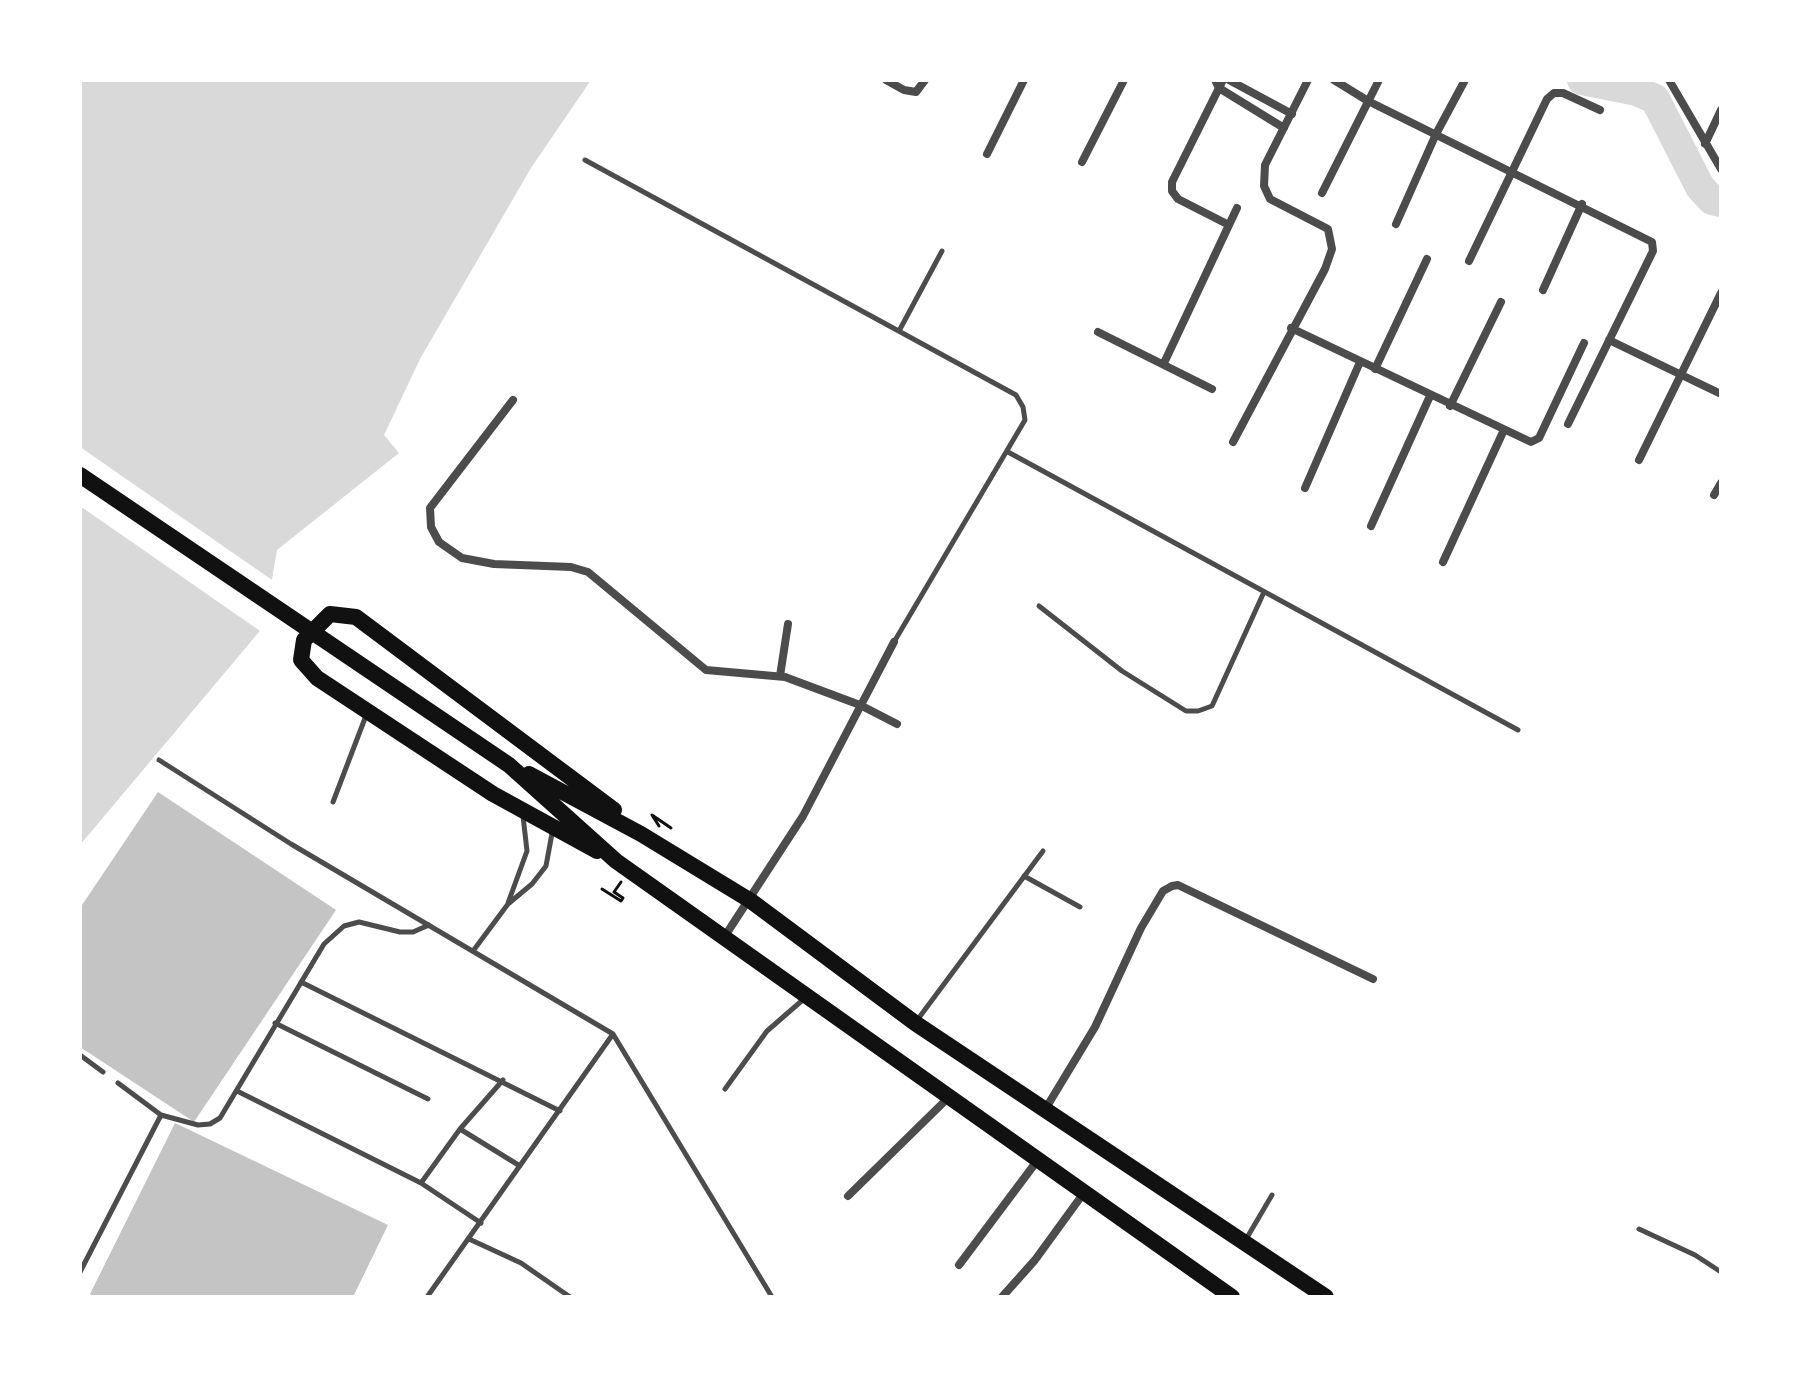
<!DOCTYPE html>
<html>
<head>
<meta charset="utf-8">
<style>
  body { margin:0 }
  #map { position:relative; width:1801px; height:1377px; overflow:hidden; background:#fff; font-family:"Public Sans",sans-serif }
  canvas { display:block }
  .frame { position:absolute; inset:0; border:82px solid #fff; pointer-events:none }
</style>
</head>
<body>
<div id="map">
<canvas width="1801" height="1377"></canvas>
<div class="frame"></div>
</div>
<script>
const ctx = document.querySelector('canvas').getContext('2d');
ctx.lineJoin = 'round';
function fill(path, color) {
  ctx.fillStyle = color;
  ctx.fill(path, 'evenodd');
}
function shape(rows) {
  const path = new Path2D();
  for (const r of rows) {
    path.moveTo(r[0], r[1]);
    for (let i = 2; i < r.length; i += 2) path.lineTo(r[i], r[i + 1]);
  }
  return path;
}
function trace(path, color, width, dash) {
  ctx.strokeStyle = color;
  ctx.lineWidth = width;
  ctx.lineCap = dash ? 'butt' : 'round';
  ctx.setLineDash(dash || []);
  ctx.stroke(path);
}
const water = shape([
  [80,80,591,80,531,168,420,359,384,435,399,453,277,550,264,626,80,845]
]);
const pier = shape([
  [80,447,275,582,263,633,80,506]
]);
const river = shape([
  [1582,80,1637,91,1655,99,1700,187,1712,200,1721,202]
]);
const building = shape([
  [158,792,336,910,194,1122,80,1047,80,908],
  [175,1123,388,1225,353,1297,97,1297,90,1294]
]);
const path = shape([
  [659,826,652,815,671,828],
  [602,889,621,901,623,898,614,892,621,882]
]);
const service = shape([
  [585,160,1016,395,1023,407,1025,420,894,642],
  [899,331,942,251],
  [1008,452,1518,730],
  [1039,606,1122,671,1186,711,1198,711,1212,706,1264,592],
  [159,760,291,844,613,1034,772,1297],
  [333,802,367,713],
  [1024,876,1080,907],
  [508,903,527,851,523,816],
  [473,951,508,904,532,884,546,866,553,828],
  [301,982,560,1111],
  [918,1019,1043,851],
  [275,1023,428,1099],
  [80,1055,103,1072],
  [118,1083,161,1115,198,1125,210,1124,220,1118,324,944,344,926,359,922,400,932,413,932,429,925],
  [725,1089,767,1031,805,998],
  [237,1091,421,1183,481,1223],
  [460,1129,520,1166],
  [421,1183,460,1129,503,1080],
  [1639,1229,1695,1255,1721,1272],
  [469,1239,521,1263,570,1297],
  [1245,1241,1272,1195],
  [80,1272,161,1115],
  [427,1297,613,1034]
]);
const minor = shape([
  [886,80,904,90,916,92,925,80],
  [1215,80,1219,88,1284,128],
  [1223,80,1172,182,1172,191,1178,199,1229,225],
  [1229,80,1292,114],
  [1334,80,1368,101,1652,242,1653,251,1568,424],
  [1669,80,1721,169],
  [1705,144,1721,110],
  [987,154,1024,80],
  [1082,162,1124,80],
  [1322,193,1379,80],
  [1396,224,1436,134,1465,80],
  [1469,261,1547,99,1554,93,1563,93,1600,110],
  [1543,290,1582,204],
  [1291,328,1531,442,1539,438,1584,343],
  [1098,332,1212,389],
  [1609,340,1721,394],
  [1164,363,1237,208],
  [1375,369,1427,259],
  [513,400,430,508,431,527,439,542,462,558,494,564,571,567,588,572,706,670,785,677,860,705,897,724],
  [1450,406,1501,302],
  [1233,442,1325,269,1332,249,1328,229,1270,199,1264,186,1265,165,1308,80],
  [1639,460,1721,293],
  [1305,488,1360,362],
  [1714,495,1721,483],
  [1371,526,1430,396],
  [1443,562,1503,432],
  [780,676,788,624],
  [723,939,803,816,894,642],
  [1046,1108,1095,1027,1141,928,1163,891,1172,886,1178,885,1373,979],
  [848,1196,948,1098],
  [959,1265,1037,1161],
  [1002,1297,1035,1260,1083,1194]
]);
const primary = shape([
  [80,475,509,765,616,861,1232,1297],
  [529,774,641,834,751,901,915,1023,1326,1297],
  [597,851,493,794,317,678,301,660,304,640,330,614,356,617,614,810]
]);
fill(water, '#d9d9d9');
fill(pier, '#fff');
trace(river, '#d9d9d9', 30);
fill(building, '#c4c4c4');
trace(path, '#111', 3);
trace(service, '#4c4c4c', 5);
trace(minor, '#4c4c4c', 8);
trace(primary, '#111', 16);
</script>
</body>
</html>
